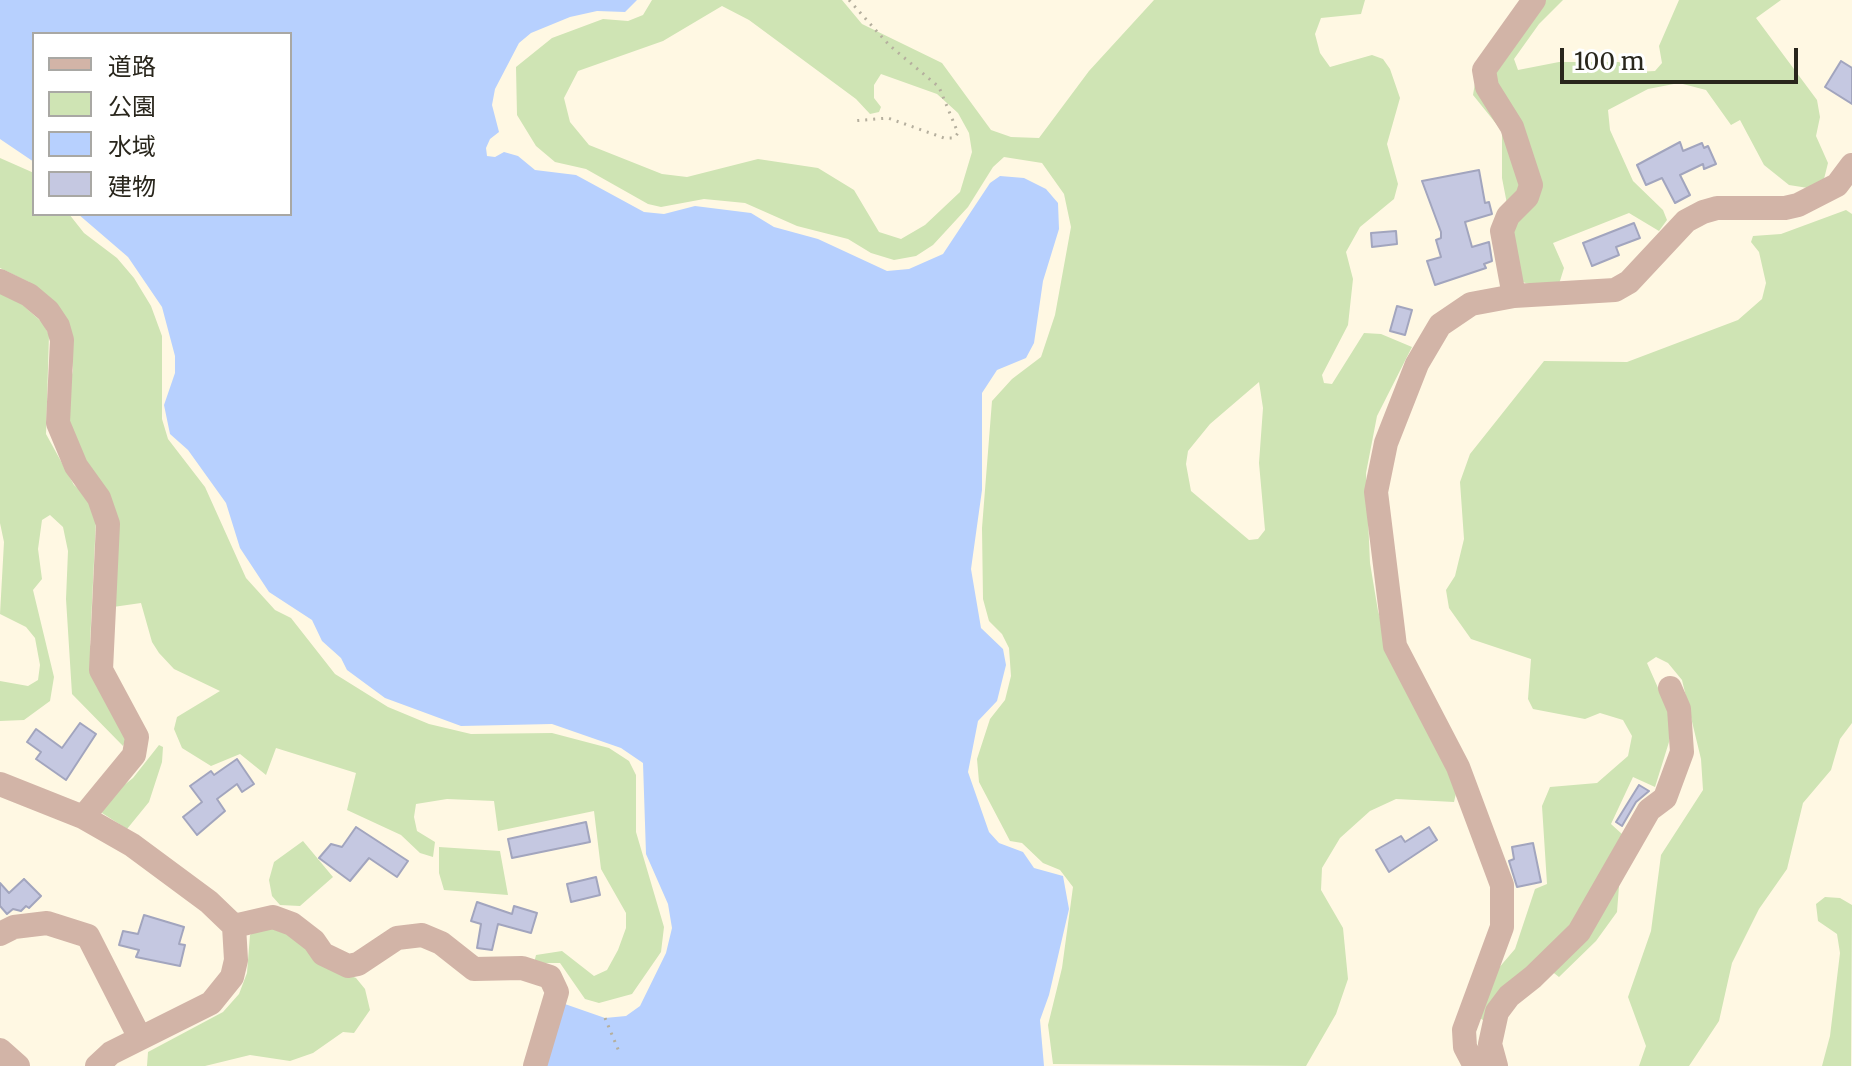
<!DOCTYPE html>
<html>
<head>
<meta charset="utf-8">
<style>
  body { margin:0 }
  #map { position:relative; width:1852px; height:1066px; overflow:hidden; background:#fff8e3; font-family:Merriweather,"Noto Sans JP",serif }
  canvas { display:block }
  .legend { position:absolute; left:32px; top:32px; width:260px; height:184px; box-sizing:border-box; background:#fff; border:2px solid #a9a8a4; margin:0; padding:10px 14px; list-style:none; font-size:24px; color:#29261c }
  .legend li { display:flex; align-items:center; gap:16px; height:40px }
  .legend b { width:40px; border:2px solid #a9a8a4 }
  .scale { position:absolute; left:1560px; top:48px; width:238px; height:36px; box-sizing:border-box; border:4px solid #29261c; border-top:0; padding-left:10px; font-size:24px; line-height:28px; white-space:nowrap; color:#29261c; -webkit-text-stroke:6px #fff; paint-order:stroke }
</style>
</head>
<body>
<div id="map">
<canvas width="1852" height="1066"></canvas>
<ul class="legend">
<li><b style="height:10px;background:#d2b4a7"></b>道路</li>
<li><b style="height:22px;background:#cfe4b4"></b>公園</li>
<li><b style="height:22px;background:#b7d0fe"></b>水域</li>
<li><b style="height:22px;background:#c5c8e1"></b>建物</li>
</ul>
<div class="scale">100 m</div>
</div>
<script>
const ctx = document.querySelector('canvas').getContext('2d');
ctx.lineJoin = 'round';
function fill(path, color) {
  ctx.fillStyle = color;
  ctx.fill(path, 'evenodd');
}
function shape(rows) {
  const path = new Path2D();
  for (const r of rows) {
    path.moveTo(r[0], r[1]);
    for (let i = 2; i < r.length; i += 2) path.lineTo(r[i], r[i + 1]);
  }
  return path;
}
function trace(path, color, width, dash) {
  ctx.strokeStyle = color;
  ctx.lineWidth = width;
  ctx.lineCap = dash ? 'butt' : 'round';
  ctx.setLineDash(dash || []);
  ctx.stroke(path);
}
const green = shape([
  [652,0,842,0,862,24,942,63,991,130,1011,137,1039,138,1089,71,1154,0,1365,0,1361,14,1321,18,1315,34,1320,53,1330,67,1372,55,1383,59,1390,69,1400,98,1387,144,1398,184,1394,199,1360,227,1346,252,1353,279,1348,325,1322,375,1324,383,1332,384,1364,333,1381,334,1412,347,1377,416,1366,473,1370,563,1378,611,1392,656,1457,789,1454,802,1396,799,1370,811,1340,838,1322,868,1321,890,1343,928,1348,979,1336,1014,1306,1066,1053,1064,1048,1025,1062,968,1073,887,1060,870,1043,863,1022,843,1010,841,979,782,977,759,990,719,1005,700,1011,676,1009,648,1002,634,989,621,983,599,982,528,992,401,1012,379,1041,357,1055,315,1071,227,1064,194,1042,163,1004,157,993,167,968,207,933,245,916,256,894,260,871,253,848,239,797,226,745,203,704,199,661,207,648,204,586,169,555,162,536,146,517,115,516,67,552,38,603,19,628,21,643,15],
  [722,6,749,20,856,99,870,114,879,112,881,107,874,98,874,85,881,74,937,94,958,113,969,133,972,152,960,192,925,225,901,239,879,232,854,190,818,168,758,159,687,177,662,174,589,145,570,122,564,98,578,71,663,41],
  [1259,382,1263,408,1259,463,1265,530,1258,539,1249,540,1191,491,1186,464,1188,451,1210,424],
  [1545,0,1563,0,1539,24,1514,59,1518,70,1559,62,1619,62,1636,72,1655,71,1662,63,1659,46,1679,0,1781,0,1756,18,1817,100,1820,117,1816,136,1828,163,1824,179,1808,188,1789,185,1764,165,1740,120,1731,125,1706,90,1679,83,1648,89,1608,110,1610,130,1633,181,1663,210,1667,220,1659,231,1629,213,1553,243,1564,268,1559,284,1545,288,1522,282,1502,178,1502,131,1473,95,1476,77],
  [0,158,34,173,34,214,69,214,84,233,117,258,134,278,151,306,162,336,162,419,168,439,205,487,246,578,275,610,291,618,335,674,388,707,429,724,471,734,552,733,609,748,629,761,636,775,636,832,664,927,661,952,632,994,599,1003,585,999,560,963,534,963,536,955,562,951,594,976,607,970,618,950,626,928,626,913,601,869,594,811,498,831,494,801,447,799,416,804,414,817,417,831,435,842,433,857,420,853,401,835,347,810,356,773,276,748,266,775,240,754,211,766,182,748,174,729,177,717,220,691,174,669,159,653,152,642,141,603,113,607,115,514,80,452,64,414,73,370,71,348,29,282,0,268],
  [1846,210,1852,214,1852,723,1840,739,1831,770,1803,803,1787,869,1759,909,1732,963,1719,1021,1689,1066,1639,1066,1646,1046,1628,997,1651,931,1661,855,1703,790,1701,759,1682,680,1668,663,1656,657,1647,663,1670,715,1669,742,1655,787,1633,777,1611,824,1623,835,1617,912,1596,941,1559,977,1550,970,1487,1023,1480,1018,1497,970,1515,949,1535,889,1547,884,1542,806,1550,787,1597,783,1628,756,1632,736,1623,720,1600,713,1585,719,1533,709,1528,699,1531,659,1471,639,1449,608,1446,590,1455,576,1464,539,1460,482,1470,454,1544,361,1627,362,1738,320,1762,299,1766,283,1759,252,1751,242,1753,236,1781,234],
  [0,292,17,300,43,323,49,335,46,434,74,485,88,497,96,520,90,644,126,739,123,746,72,694,66,599,68,551,63,527,50,515,42,520,38,549,42,579,33,590,54,677,50,701,24,720,0,721,0,681,28,686,38,680,40,665,35,638,26,627,0,614,4,542,0,523],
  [159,745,163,747,162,762,149,802,127,829,102,813,104,801,133,778],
  [303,841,333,877,300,906,280,905,272,896,269,880,274,862],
  [439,847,500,851,508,895,444,890,439,873],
  [1825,897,1840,898,1852,905,1851,1066,1822,1066,1830,1036,1840,953,1837,934,1818,921,1816,904],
  [258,928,288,930,337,970,356,978,365,989,370,1010,354,1033,343,1032,313,1053,290,1061,250,1055,205,1066,147,1066,148,1052,223,1012,239,994,247,973,250,935]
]);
const water = shape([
  [0,0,637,0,625,12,597,11,570,17,531,33,519,43,495,89,492,105,499,132,490,139,486,148,487,156,495,157,504,152,518,156,535,170,576,175,644,212,664,214,695,206,751,213,774,227,818,239,887,271,909,269,943,254,990,183,1000,176,1024,178,1046,189,1058,203,1059,229,1043,281,1034,343,1026,358,997,370,982,393,982,490,971,569,981,628,1003,649,1006,665,997,701,978,721,968,772,989,832,999,843,1023,852,1034,868,1063,876,1069,909,1049,995,1040,1020,1044,1066,544,1066,562,1003,605,1018,626,1016,640,1006,666,953,672,928,668,904,646,854,643,763,621,748,552,724,461,726,385,698,347,670,341,658,322,641,312,620,269,592,240,548,226,503,188,450,170,434,164,405,175,373,175,356,162,307,128,257,78,214,290,214,290,34,34,34,34,162,0,139]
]);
const building = shape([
  [1841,61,1852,68,1852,104,1825,87,1841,61],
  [1680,142,1683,151,1702,143,1704,148,1708,146,1716,164,1704,169,1703,164,1680,175,1690,195,1675,203,1662,178,1646,185,1637,165,1680,142],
  [1479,170,1485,203,1489,202,1492,214,1465,222,1472,247,1489,242,1492,261,1484,264,1486,268,1435,285,1427,261,1441,257,1436,240,1441,238,1441,232,1422,181,1479,170],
  [1634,223,1640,238,1616,247,1619,255,1592,266,1583,243,1634,223],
  [1396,231,1397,244,1372,247,1371,233,1396,231],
  [1397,306,1412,310,1405,335,1390,331,1397,306],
  [80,723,96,734,66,780,36,759,41,752,27,742,36,729,62,748,80,723],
  [237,759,254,784,242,792,237,784,217,799,225,811,197,835,183,817,202,802,190,786,211,771,214,775,237,759],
  [1639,785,1649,791,1636,802,1622,826,1616,822,1639,785],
  [586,822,590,842,512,858,508,839,586,822],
  [356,827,408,861,397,877,369,858,350,881,319,858,331,844,342,847,356,827],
  [1429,827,1437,840,1389,872,1376,850,1401,836,1405,842,1429,827],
  [1533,843,1541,882,1517,887,1509,861,1514,859,1512,847,1533,843],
  [596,877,600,895,571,902,567,884,596,877],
  [24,879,41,896,29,908,26,906,21,911,13,909,7,914,0,906,0,883,9,893,24,879],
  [477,902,512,914,514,906,537,913,531,933,498,924,492,950,477,948,481,924,471,921,477,902],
  [144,915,184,927,179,944,185,945,180,966,136,957,139,950,119,945,123,931,138,934,144,915]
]);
const path = shape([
  [849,0,889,45,939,87,958,133,954,138,944,138,888,118,852,121],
  [605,1018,620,1054]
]);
const minor = shape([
  [0,281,29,295,48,311,58,326,62,340,58,423,76,466,99,498,108,524,101,670,137,737,134,755,83,817],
  [1514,296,1502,231,1508,216,1527,197,1531,185,1512,127,1487,87,1484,70,1534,0],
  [0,784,83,817,132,845,209,902,234,926,236,960,232,977,211,1003,111,1053,97,1066],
  [234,926,273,917,292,924,314,941,323,954,348,966,358,964,397,938,422,935,441,943,474,969,522,968,550,977,557,992,535,1066],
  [0,934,14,927,47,923,88,936,140,1038],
  [0,1050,18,1066],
  [1475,1066,1465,1047,1464,1030,1502,927,1502,885,1458,767,1395,646,1376,492,1386,443,1417,364,1440,325,1471,304,1514,296,1615,290,1629,282,1686,221,1703,212,1717,208,1785,208,1798,205,1837,185,1852,165],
  [1496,1066,1490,1044,1497,1012,1509,996,1533,977,1579,932,1649,810,1665,798,1682,752,1679,709,1670,688]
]);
fill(green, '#cfe4b4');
fill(water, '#b7d0fe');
fill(building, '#c5c8e1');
trace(building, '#a2a5be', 2);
trace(path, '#b5af9e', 3, [2, 6]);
trace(minor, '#d2b4a7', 24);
</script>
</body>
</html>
